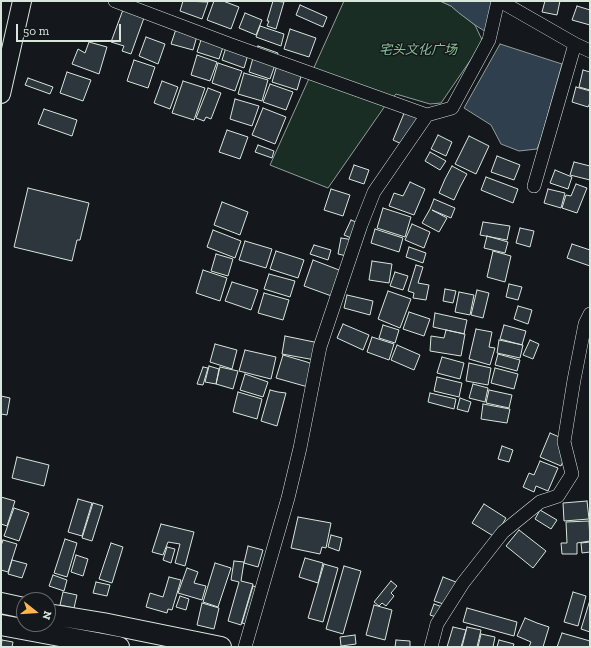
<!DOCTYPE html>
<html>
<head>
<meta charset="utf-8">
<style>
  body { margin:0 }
  #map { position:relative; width:591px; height:648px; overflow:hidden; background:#14181c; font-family:"Zilla Slab",serif }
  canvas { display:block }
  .frame { position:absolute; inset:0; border:2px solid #d8e6dc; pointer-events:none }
  .north { position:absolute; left:16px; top:592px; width:40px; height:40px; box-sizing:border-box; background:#14181c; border:1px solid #626a69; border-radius:50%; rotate:107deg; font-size:11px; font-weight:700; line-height:16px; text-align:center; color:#d8e6dc }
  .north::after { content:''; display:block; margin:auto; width:14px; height:18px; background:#ffb74d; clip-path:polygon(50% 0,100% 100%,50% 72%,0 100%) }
  .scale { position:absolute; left:16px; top:24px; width:105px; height:18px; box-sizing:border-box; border:2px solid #d8e6dc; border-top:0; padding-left:5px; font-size:12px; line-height:14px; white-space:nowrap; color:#d8e6dc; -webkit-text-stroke:3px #14181c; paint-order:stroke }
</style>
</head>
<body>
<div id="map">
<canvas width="591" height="648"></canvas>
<div class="frame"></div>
<div class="north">N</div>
<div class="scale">50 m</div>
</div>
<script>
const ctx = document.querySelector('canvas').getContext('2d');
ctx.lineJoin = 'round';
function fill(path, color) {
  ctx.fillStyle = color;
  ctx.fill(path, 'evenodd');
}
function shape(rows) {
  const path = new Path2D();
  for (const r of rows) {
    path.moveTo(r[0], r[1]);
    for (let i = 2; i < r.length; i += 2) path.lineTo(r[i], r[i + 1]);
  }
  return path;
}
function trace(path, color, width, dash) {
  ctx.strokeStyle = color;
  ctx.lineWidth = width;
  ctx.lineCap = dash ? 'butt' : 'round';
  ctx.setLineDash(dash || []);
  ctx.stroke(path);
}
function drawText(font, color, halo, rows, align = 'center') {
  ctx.font = font + ' "Zilla Slab","Noto Sans SC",serif';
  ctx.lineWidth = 3;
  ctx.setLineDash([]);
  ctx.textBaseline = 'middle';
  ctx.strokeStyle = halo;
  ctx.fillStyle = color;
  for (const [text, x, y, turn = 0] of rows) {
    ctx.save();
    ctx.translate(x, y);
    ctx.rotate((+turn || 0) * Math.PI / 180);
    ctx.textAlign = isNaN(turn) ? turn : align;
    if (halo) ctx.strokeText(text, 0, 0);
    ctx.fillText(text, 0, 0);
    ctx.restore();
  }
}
const green = shape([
  [344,1,440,1,451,6,475,25,483,42,441,103,430,104,396,94,385,106,328,188,270,165,344,1]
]);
const water = shape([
  [440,1,490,1,494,3,486,32,475,25,459,13,451,6,440,1],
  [500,44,562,64,541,139,537,149,519,151,501,144,491,125,464,108,500,44]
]);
const building = shape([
  [183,1,208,2,202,19,180,11,183,1],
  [214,1,223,1,239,7,231,29,207,20,214,1],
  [273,1,284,2,276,29,267,26,269,21,267,21,273,1],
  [545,1,560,1,557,15,542,12,545,1],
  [300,5,327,17,323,27,296,15,300,5],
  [577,6,590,10,590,25,572,20,577,6],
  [124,7,145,15,131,54,122,51,124,46,111,42,124,7],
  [245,13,262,20,256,35,239,28,245,13],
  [178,23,199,29,193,50,171,44,178,23],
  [260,26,284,34,281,46,256,37,260,26],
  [290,29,316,38,309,57,284,49,290,29],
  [203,34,225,41,219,59,197,52,203,34],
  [146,37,165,44,158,64,139,56,146,37],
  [228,41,250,48,244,68,222,60,228,41],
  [89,42,107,47,99,74,72,64,78,49,85,53,89,42],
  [258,46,278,53,275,64,254,57,258,46],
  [197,55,217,62,210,81,191,75,197,55],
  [253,58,275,65,270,79,249,72,253,58],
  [134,60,155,67,148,88,127,81,134,60],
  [218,63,242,71,235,91,212,83,218,63],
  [277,65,302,73,297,90,272,82,277,65],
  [583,70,590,72,590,90,579,87,583,70],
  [67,72,91,80,83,101,60,93,67,72],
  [244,73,268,80,262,101,238,94,244,73],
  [28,78,53,87,50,94,25,85,28,78],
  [162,81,178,87,170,109,154,103,162,81],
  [183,81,205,88,194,120,172,113,183,81],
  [270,84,293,92,286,110,263,102,270,84],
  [576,87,590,91,590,103,588,107,572,102,576,87],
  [208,88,221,93,211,119,206,117,204,121,196,118,208,88],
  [235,99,259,106,252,126,230,119,235,99],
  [263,108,286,117,275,144,252,135,263,108],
  [44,109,77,120,72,136,38,124,44,109],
  [405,111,421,118,408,147,393,140,405,111],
  [227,130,248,137,240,159,219,152,227,130],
  [438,135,452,142,446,156,431,149,438,135],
  [469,136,489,146,476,174,455,164,469,136],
  [258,145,274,151,272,158,255,152,258,145],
  [430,152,446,161,440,170,425,161,430,152],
  [497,156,520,165,514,180,491,172,497,156],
  [574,162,590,166,590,180,570,175,574,162],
  [354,165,369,170,364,184,349,179,354,165],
  [452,166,467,174,460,187,454,200,439,193,445,179,452,166],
  [555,170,572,177,568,189,550,183,555,170],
  [486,177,518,189,513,203,481,190,486,177],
  [410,182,425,189,414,215,389,206,394,193,403,196,410,182],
  [576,184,587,188,577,213,562,208,566,195,571,196,576,184],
  [28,188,89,203,80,240,77,240,72,261,14,247,28,188],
  [331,189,350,195,343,216,324,210,331,189],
  [548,189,565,193,561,208,544,203,548,189],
  [434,199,455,208,451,218,432,210,447,218,439,232,422,223,430,209,434,199],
  [222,202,248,212,240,235,214,225,222,202],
  [383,208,411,217,405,237,377,228,383,208],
  [351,220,363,225,356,240,344,235,351,220],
  [483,222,510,226,507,240,480,235,483,222],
  [412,224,430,232,424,248,405,240,412,224],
  [520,228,534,231,530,247,516,243,520,228],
  [375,229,403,238,399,252,371,243,375,229],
  [213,230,241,241,235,258,207,247,213,230],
  [487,236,508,242,505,253,484,248,487,236],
  [341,238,354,240,351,257,338,254,341,238],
  [245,241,272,249,266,268,239,260,245,241],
  [572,244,590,250,590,266,567,258,572,244],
  [314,245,331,250,328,260,310,254,314,245],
  [409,247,426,253,423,263,406,257,409,247],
  [276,251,304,260,298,278,270,269,276,251],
  [493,251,511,256,505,282,487,277,493,251],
  [216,254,233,259,228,276,211,271,216,254],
  [313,260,347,273,337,298,304,286,313,260],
  [372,261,392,264,389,283,369,280,372,261],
  [416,265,423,267,418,283,429,285,426,300,413,298,414,293,408,291,416,265],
  [203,270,227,278,220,301,196,293,203,270],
  [395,272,408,276,403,290,390,286,395,272],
  [269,274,295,281,290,297,264,289,269,274],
  [232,282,258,290,251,310,225,301,232,282],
  [509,284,522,287,518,300,506,297,509,284],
  [445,289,456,291,453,303,443,301,445,289],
  [477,290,489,293,483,318,471,315,477,290],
  [388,291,411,299,400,328,378,319,388,291],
  [459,292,474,295,470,315,455,312,459,292],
  [264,293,289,300,283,320,258,313,264,293],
  [347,295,373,301,370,315,344,308,347,295],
  [518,306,532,310,528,324,514,319,518,306],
  [409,312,430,319,424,336,403,329,409,312],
  [435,313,467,320,464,334,433,327,435,313],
  [343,324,369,335,363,350,337,338,343,324],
  [383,325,399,330,395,343,379,338,383,325],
  [504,325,526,331,522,345,500,339,504,325],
  [476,329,492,332,489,347,495,348,490,365,469,359,476,329],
  [446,330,465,334,461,356,430,351,431,336,444,338,446,330],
  [285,336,319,343,315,360,282,354,285,336],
  [372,337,394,344,389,360,367,352,372,337],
  [499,340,523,345,520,358,497,353,499,340],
  [530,340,539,344,533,359,523,355,530,340],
  [215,344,237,350,232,369,210,362,215,344],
  [397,345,420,355,414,370,391,360,397,345],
  [245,350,276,357,271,379,239,371,245,350],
  [498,354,520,360,517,371,495,365,498,354],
  [283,355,307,362,317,366,308,387,276,378,283,355],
  [442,357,464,363,460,379,437,373,442,357],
  [469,363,491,368,488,385,466,381,469,363],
  [209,366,219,369,216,384,205,382,209,366],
  [203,367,208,368,203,385,197,384,203,367],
  [220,367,238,371,233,389,216,384,220,367],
  [495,368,518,374,514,389,491,383,495,368],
  [245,374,268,382,263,397,240,390,245,374],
  [437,377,462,383,459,397,434,391,437,377],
  [473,384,488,388,485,402,469,398,473,384],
  [270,390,278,392,286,393,277,426,261,421,270,390],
  [489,390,512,395,509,408,486,403,489,390],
  [238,392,262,399,257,419,233,412,238,392],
  [430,393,456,399,454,409,428,402,430,393],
  [1,396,10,398,7,415,1,414,1,396],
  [460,398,471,402,468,412,457,409,460,398],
  [483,404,510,409,507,423,481,419,483,404],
  [550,433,571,442,561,466,540,457,550,433],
  [502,446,513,450,509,462,498,459,502,446],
  [17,457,49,465,44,486,12,478,17,457],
  [540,461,558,468,548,491,536,486,534,492,523,487,529,473,534,475,540,461],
  [1,497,15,501,7,526,1,524,1,497],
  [78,499,92,503,82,536,68,532,78,499],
  [587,501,589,519,564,521,563,503,587,501],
  [93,503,103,506,92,541,82,538,93,503],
  [484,504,506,518,495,537,472,523,484,504],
  [14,508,29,513,19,541,4,536,14,508],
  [540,510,557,520,551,529,535,519,540,510],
  [298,517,331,523,326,548,322,547,320,554,291,548,298,517],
  [589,521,590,541,577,543,577,554,562,554,561,543,567,543,566,522,589,521],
  [161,524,194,532,185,566,175,563,180,544,168,542,163,555,152,552,161,524],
  [519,530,546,551,533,568,506,546,519,530],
  [331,535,342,538,339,551,328,547,331,535],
  [65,539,77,543,67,577,54,573,65,539],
  [3,540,17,544,8,572,1,570,1,546,3,540],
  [590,542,590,552,582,553,581,543,590,542],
  [111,543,123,547,112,583,99,579,111,543],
  [248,546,263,550,258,567,244,563,248,546],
  [167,547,175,549,171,563,163,560,167,547],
  [76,555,88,559,83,576,71,572,76,555],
  [305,558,323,563,318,583,299,577,305,558],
  [12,560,27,564,22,578,8,574,12,560],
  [234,561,244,562,241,581,253,584,241,625,228,621,239,582,231,580,234,561],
  [215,563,231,568,218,607,203,602,215,563],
  [324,564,338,568,323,622,308,618,324,564],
  [344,566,361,571,343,634,326,629,344,566],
  [187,568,198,572,194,583,206,586,202,600,178,593,187,568],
  [53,575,67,580,64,591,49,586,53,575],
  [169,577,181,580,172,610,168,609,167,613,146,607,150,593,163,597,169,577],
  [443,577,461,584,453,607,434,601,443,577],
  [391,581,397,586,391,593,394,596,386,606,382,603,379,606,374,602,391,581],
  [96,582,110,585,107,596,93,593,96,582],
  [253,586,266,590,255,627,242,623,253,586],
  [63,592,77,595,74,608,60,605,63,592],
  [573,592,586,596,578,626,564,622,573,592],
  [180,596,189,599,186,610,176,607,180,596],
  [590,600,590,632,581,629,590,600],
  [202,603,219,608,214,629,197,625,202,603],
  [434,604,445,608,442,619,430,615,434,604],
  [374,605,392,610,385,640,366,635,374,605],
  [467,608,517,622,514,636,463,622,467,608],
  [525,618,537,623,549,627,543,647,529,647,531,642,517,636,525,618],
  [453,627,466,630,461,647,447,647,453,627],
  [467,627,481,630,477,647,462,647,467,627],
  [562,633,590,641,590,647,557,647,562,633],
  [481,634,495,637,493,647,478,647,481,634],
  [355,635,356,644,341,646,340,637,355,635],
  [2,640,13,642,12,647,1,647,2,640],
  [396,640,410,641,410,647,395,647,396,640],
  [499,640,514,644,513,647,497,647,499,640]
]);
const street = shape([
  [115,1,229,44,427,115],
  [500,1,575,44,590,51],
  [534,186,575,44],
  [245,647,288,498,300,448,320,347,361,225,374,192,427,115,452,108,489,40,498,1],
  [431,647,437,624,463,583,503,532,540,502,558,496,572,474,564,442,574,380,585,324,590,314]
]);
const secondary = shape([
  [1,94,22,1]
]);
const primary = shape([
  [1,603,24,608],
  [48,614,103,623,221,647],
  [1,625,119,647]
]);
const parkNames = [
  ["宅头文化广场",418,50]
];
fill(green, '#1a2d24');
trace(green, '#939e99', 1);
fill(water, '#2f3f4d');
trace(water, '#939e99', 1);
fill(building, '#2c363c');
trace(building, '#d8e6dc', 1);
trace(street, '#d8e6dc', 14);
trace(secondary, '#d8e6dc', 20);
trace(primary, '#d8e6dc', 22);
trace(street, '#14181c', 13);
trace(secondary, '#14181c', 18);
trace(primary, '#14181c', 20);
drawText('italic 13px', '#8ac095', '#14181c', parkNames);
</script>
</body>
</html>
